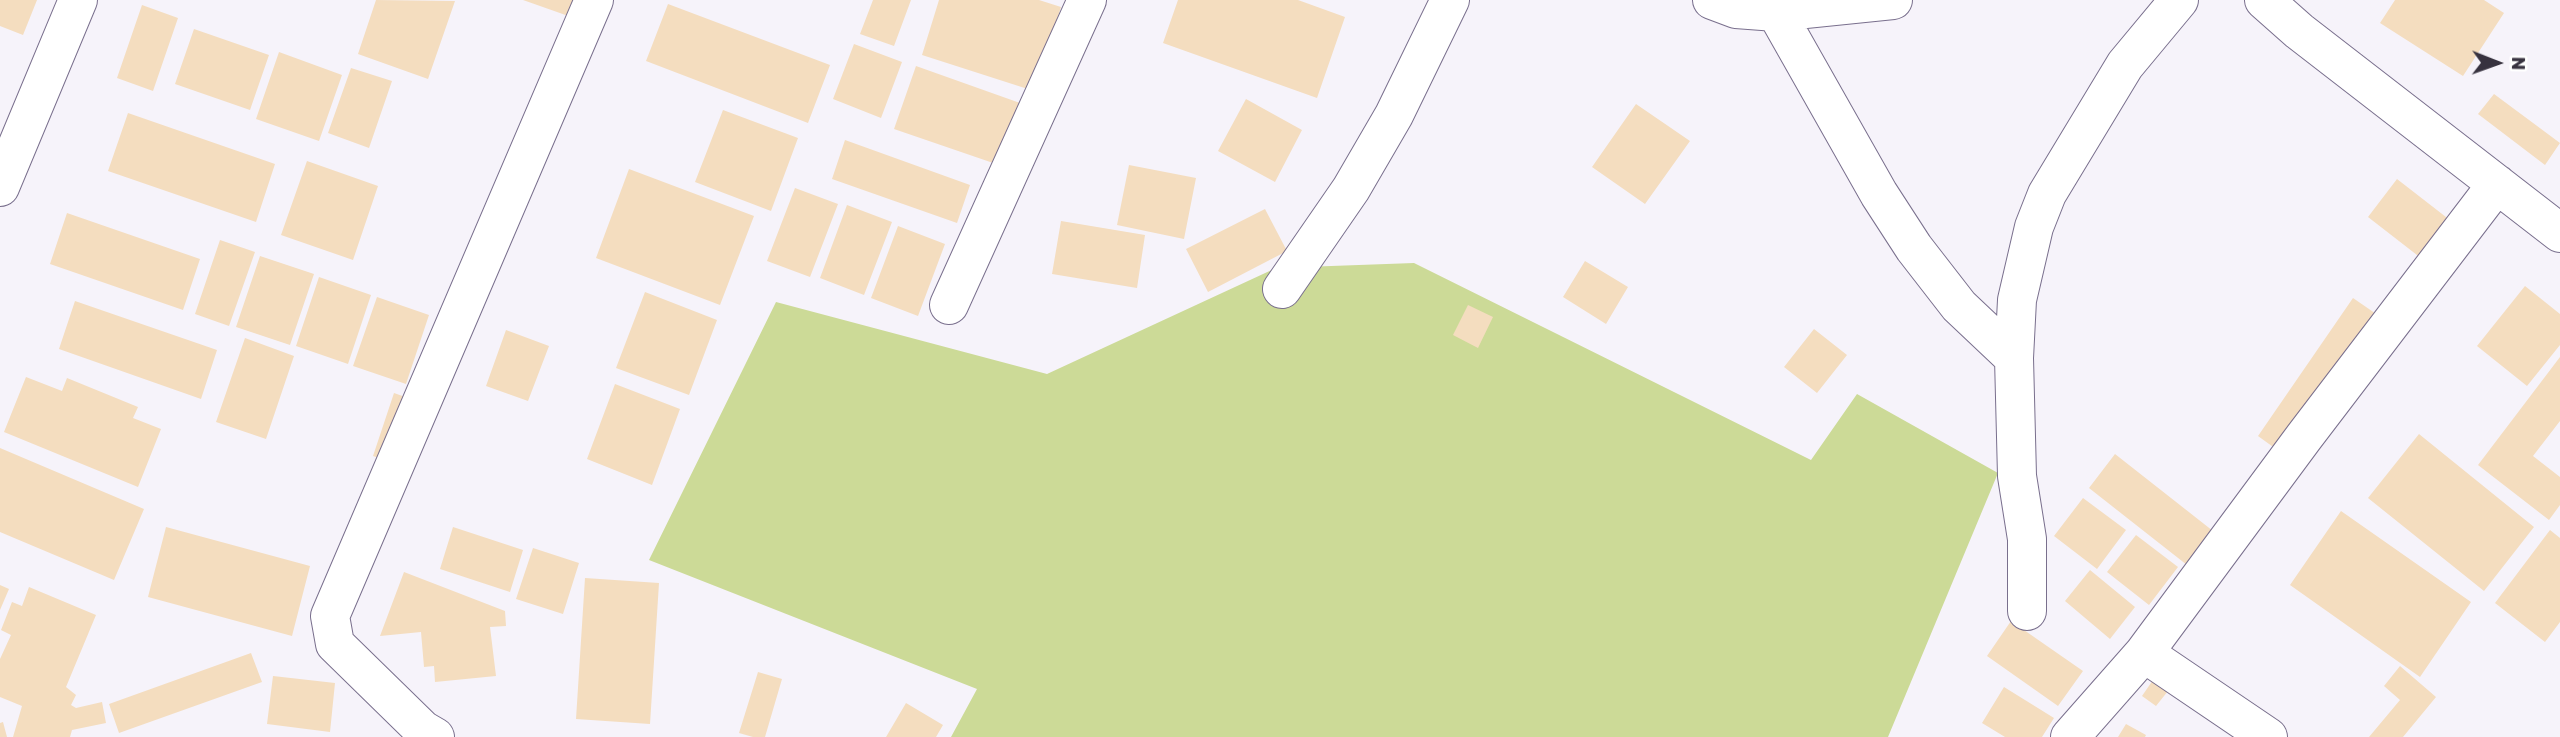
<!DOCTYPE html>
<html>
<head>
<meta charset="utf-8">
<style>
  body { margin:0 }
  #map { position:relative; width:2560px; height:737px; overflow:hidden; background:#f6f3fa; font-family:Rubik,sans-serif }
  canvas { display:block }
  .north { position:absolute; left:2462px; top:28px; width:70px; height:70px; -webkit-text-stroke:5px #fff; paint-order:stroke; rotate:91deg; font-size:19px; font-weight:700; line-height:28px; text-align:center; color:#37323f }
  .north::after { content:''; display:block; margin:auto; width:24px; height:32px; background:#37323f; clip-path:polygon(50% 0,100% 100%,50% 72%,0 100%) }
</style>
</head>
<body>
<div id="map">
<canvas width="2560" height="737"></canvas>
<div class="north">N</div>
</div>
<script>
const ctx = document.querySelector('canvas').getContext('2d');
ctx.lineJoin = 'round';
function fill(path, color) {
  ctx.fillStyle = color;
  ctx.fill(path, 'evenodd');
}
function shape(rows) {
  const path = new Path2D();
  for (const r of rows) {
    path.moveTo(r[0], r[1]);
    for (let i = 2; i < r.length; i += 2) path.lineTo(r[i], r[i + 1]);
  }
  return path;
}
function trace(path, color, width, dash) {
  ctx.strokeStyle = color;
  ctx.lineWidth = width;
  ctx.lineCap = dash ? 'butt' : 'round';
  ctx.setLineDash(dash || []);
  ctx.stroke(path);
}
const green = shape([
  [1414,263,1811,460,1857,394,1998,473,1888,737,951,737,977,689,649,560,776,302,1047,374,1276,268]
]);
const building = shape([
  [0,0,37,0,23,35,0,26],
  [376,0,455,1,428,79,358,54],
  [523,0,580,0,574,18],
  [873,0,911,0,894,46,860,34],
  [939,0,1039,0,1061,7,1034,91,922,55],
  [1178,0,1298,0,1345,17,1317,98,1163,43],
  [2395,0,2484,0,2504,13,2463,76,2380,23],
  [668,4,830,65,808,123,646,61],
  [142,5,178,18,153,91,117,78],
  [194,29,269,55,250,110,175,84],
  [854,44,902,62,881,118,833,99],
  [279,52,342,75,319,141,256,119],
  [916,66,1020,103,999,165,894,129],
  [351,68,392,81,369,148,328,133],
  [2494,94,2560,143,2545,165,2478,114],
  [1246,99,1302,130,1275,182,1218,151],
  [1636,104,1690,141,1645,204,1592,167],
  [723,110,798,138,771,211,695,182],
  [128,113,275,164,256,222,108,171],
  [845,140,970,185,957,223,832,179],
  [307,161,378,186,353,260,281,235],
  [1129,165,1196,178,1184,239,1117,225],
  [629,169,754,216,720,305,596,258],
  [2397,179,2455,224,2426,262,2368,217],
  [795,188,838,204,810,277,767,261],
  [847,205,892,222,864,295,820,278],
  [1265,209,1287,251,1208,292,1186,249],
  [67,213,200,259,183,310,50,264],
  [1061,221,1145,235,1137,288,1052,274],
  [898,226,945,244,918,316,871,298],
  [220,240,255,252,229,326,195,314],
  [260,256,314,274,290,345,236,327],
  [1585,261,1628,287,1606,324,1563,297],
  [319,277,371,295,348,364,296,346],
  [2525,286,2560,314,2560,345,2527,386,2477,346],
  [645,292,717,320,689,395,616,368],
  [377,297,429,315,406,384,353,366],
  [2353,298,2382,318,2287,457,2258,436],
  [75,301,217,350,201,399,59,349],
  [1468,305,1493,317,1478,348,1453,335],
  [1814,329,1847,355,1817,393,1784,367],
  [506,330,549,346,528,401,486,386],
  [245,338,294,356,266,439,216,422],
  [2560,357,2560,421,2533,456,2560,477,2560,505,2549,520,2478,465],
  [26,377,62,391,67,378,138,407,133,418,161,429,138,487,4,432],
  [615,384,680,409,652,485,587,459],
  [394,393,411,399,390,462,373,456],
  [2419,434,2534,527,2484,591,2368,498],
  [0,448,144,509,114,580,0,532],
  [2115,454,2213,531,2187,565,2089,488],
  [2083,498,2126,530,2097,569,2054,536],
  [2341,511,2471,602,2420,677,2290,585],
  [166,527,310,566,292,636,148,597],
  [453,527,523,550,510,592,440,569],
  [2550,530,2560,538,2560,622,2545,642,2495,603],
  [2136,535,2178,567,2149,605,2107,572],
  [533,548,579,563,563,614,516,599],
  [2090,570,2135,607,2110,639,2065,601],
  [404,572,505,611,506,626,490,627,496,676,435,682,434,666,424,667,421,632,380,636],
  [585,578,659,583,650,724,576,719],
  [0,585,9,589,0,610],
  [29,587,96,615,66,687,76,695,71,705,76,708,102,702,106,723,72,730,70,737,13,737,22,706,0,697,0,659,11,635,1,630,12,602,22,606],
  [2011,621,2083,671,2058,706,1987,656],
  [251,653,262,682,119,733,109,704],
  [2400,666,2436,697,2403,737,2369,737,2400,700,2384,686],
  [758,672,782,679,765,737,753,737,739,733],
  [273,676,335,683,330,732,267,724],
  [2153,680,2168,691,2156,706,2142,696],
  [2004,687,2054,718,2042,737,2005,737,1982,723],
  [906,703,943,725,936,737,886,737],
  [3,722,7,737,0,737,0,723],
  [2126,724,2146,735,2145,737,2118,737]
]);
const minor = shape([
  [1712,0,1736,9,1776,12,1893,0],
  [2264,0,2299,31,2560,233],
  [1776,12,1879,194,1914,248,1959,306,2014,358],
  [0,187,78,0],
  [1282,289,1351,189,1394,115,1450,0],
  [949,305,1087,0],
  [2027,611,2027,539,2017,476,2014,358,2017,300,2034,227,2047,194,2125,65,2179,0],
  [2144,653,2268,737],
  [435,737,423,730,335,644,330,616,594,0],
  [2070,737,2144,653,2304,437,2497,184]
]);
fill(green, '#ccda97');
fill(building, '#f4ddbf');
trace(minor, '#796f8d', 40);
trace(minor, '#fff', 38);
</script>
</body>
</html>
